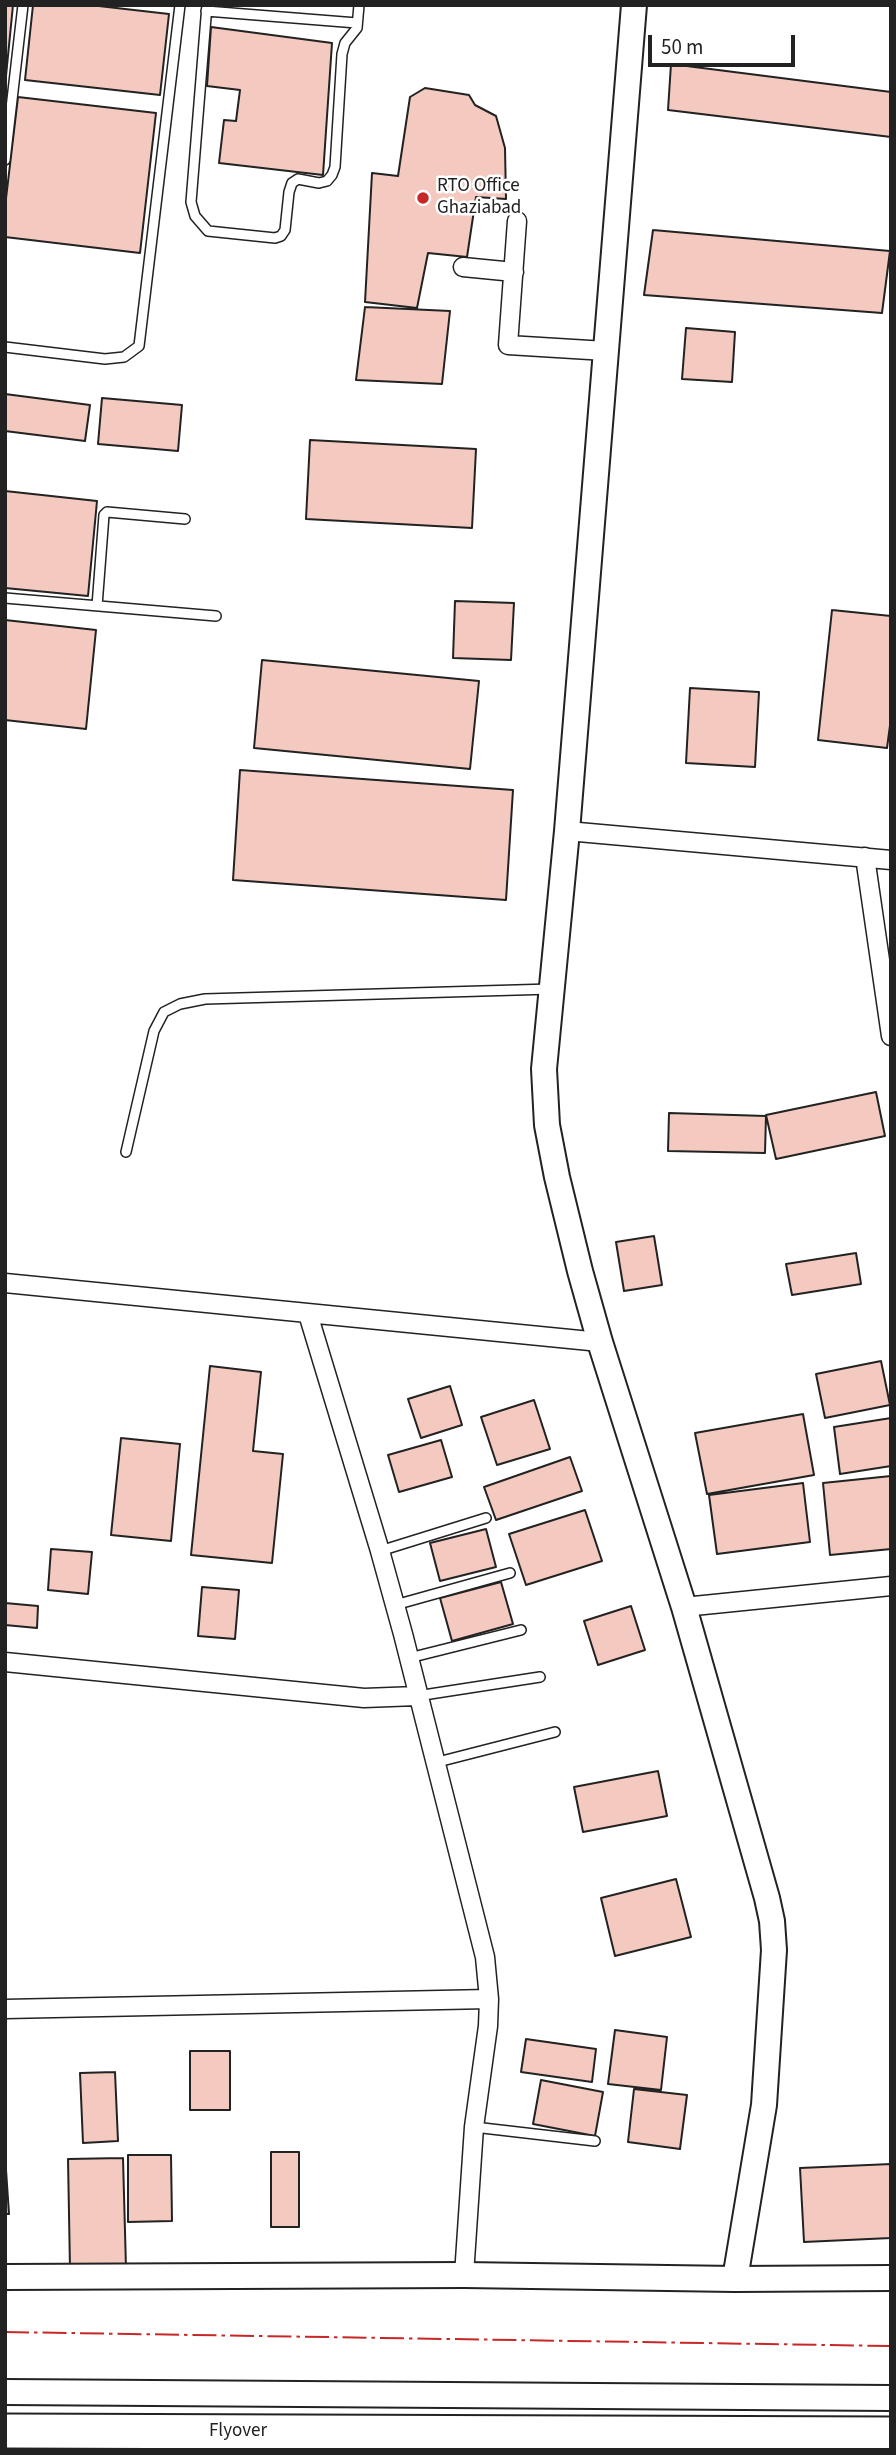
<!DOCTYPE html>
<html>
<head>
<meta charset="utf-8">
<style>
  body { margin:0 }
  #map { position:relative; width:896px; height:2455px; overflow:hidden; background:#fff; font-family:"Source Sans 3",sans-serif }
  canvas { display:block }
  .frame { position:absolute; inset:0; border:7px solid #222; pointer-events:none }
  .scale { position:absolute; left:648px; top:35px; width:147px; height:32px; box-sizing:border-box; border:4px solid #222; border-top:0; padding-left:9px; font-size:21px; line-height:24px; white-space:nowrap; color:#222; -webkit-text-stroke:5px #fff; paint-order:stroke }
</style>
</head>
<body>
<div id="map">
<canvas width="896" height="2455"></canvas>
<div class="frame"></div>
<div class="scale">50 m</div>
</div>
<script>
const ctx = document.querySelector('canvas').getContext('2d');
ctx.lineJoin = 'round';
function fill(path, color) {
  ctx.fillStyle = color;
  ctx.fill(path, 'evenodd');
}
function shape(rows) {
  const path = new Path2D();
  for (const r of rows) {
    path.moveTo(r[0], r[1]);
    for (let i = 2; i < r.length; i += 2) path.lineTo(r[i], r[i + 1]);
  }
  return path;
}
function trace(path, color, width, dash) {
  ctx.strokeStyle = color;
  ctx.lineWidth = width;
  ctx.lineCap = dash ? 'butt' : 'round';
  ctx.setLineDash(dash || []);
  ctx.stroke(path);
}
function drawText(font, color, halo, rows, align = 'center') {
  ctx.font = font + ' "Source Sans 3",sans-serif';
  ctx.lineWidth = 5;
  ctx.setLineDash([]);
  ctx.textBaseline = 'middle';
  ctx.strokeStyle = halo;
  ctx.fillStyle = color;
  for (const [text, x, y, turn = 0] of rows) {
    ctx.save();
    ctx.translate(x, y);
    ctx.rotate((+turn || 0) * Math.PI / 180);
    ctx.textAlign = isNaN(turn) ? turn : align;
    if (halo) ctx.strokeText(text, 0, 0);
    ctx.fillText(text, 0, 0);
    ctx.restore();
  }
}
const building = shape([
  [5,5,13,5,6,76,5,76,5,5],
  [33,5,90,5,169,14,160,95,25,80,33,5],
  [211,27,332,43,323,175,219,163,224,120,236,121,240,90,207,86,211,27],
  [671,64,891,92,891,137,668,110,671,64],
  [425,88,469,95,475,105,496,116,505,148,506,199,476,197,467,257,428,253,417,308,365,302,372,173,398,176,410,97,425,88],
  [18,97,156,113,140,253,5,237,5,207,18,97],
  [653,230,890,251,882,313,644,295,653,230],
  [365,307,450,311,442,384,356,380,365,307],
  [686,328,735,332,732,382,682,379,686,328],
  [5,394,90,405,85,441,5,431,5,394],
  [102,398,182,405,178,451,98,444,102,398],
  [310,440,476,449,472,528,306,519,310,440],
  [5,491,97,501,88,596,5,588,5,491],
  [455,601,514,603,511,660,453,658,455,601],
  [832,610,891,616,891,718,887,748,818,740,832,610],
  [5,620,96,630,86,729,5,720,5,620],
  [262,660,479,681,470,769,254,748,262,660],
  [690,688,759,692,755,767,686,763,690,688],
  [240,770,513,790,506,900,233,880,240,770],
  [876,1092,885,1136,776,1159,766,1115,876,1092],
  [669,1113,766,1116,765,1153,668,1151,669,1113],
  [654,1236,662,1285,624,1291,616,1242,654,1236],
  [856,1253,861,1284,792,1295,786,1264,856,1253],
  [881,1361,890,1405,825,1418,816,1374,881,1361],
  [210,1366,261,1372,253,1451,283,1454,272,1563,191,1555,210,1366],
  [450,1386,462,1425,421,1438,408,1399,450,1386],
  [534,1400,550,1449,497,1465,481,1417,534,1400],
  [803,1414,814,1475,707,1494,695,1433,803,1414],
  [891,1418,891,1466,840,1474,834,1427,891,1418],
  [121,1438,180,1444,171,1541,111,1535,121,1438],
  [441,1440,452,1477,399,1492,388,1455,441,1440],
  [570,1457,582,1491,496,1520,484,1487,570,1457],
  [891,1476,891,1549,830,1555,823,1483,891,1476],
  [803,1483,810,1542,717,1554,709,1495,803,1483],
  [585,1510,602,1561,526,1585,509,1534,585,1510],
  [486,1529,496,1567,440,1581,430,1543,486,1529],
  [51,1549,92,1552,88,1594,48,1590,51,1549],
  [501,1582,513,1624,452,1641,440,1598,501,1582],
  [202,1587,239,1590,235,1639,198,1636,202,1587],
  [5,1603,38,1606,37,1628,5,1625,5,1603],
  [631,1606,645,1650,598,1665,584,1621,631,1606],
  [658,1771,667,1816,583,1832,574,1787,658,1771],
  [676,1879,691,1937,615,1956,601,1898,676,1879],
  [615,2030,667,2037,661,2090,608,2084,615,2030],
  [526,2039,596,2049,592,2082,521,2072,526,2039],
  [190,2051,230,2051,230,2110,190,2110,190,2051],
  [115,2072,118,2141,83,2143,80,2073,115,2072],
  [541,2080,603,2092,595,2136,533,2124,541,2080],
  [634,2089,687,2095,680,2149,628,2142,634,2089],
  [271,2152,299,2152,299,2227,271,2227,271,2152],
  [5,2155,9,2214,5,2214,5,2155],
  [128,2155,171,2155,172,2221,128,2222,128,2155],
  [123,2158,126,2268,70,2269,68,2159,123,2158],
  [891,2164,891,2238,804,2242,800,2168,891,2164]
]);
const lane = shape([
  [207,5,191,202,195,216,208,231,275,238,281,236,285,230,289,192,292,183,298,179,319,183,327,181,332,175,335,167,342,54,345,43,357,28,359,5],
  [206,11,357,23],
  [5,160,23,5],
  [5,347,105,359,124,357,139,346,180,5],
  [5,598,216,616],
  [97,606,104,515,107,512,185,519],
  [126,1152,154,1031,164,1012,180,1004,205,999,551,989],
  [380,1551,486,1518],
  [395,1605,510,1573],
  [409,1658,521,1630],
  [417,1696,540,1677],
  [434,1763,555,1732],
  [474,2127,595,2141]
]);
const street = shape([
  [517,221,508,345,606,351],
  [463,267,514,272],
  [567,831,891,860],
  [865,857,891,1036],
  [5,1283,600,1342],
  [308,1314,380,1551,403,1634,485,1957,489,1999,488,2026,474,2127,464,2275],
  [684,1607,891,1586],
  [5,1662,364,1698,417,1696],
  [5,2009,489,1999]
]);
const secondary = shape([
  [634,5,567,831,544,1069,547,1125,557,1177,580,1271,600,1342,684,1607,767,1898,772,1921,774,1950,764,2105,735,2279],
  [5,2277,464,2275,735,2279,891,2278],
  [5,2392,891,2398]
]);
const highway = shape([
  [5,2431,891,2434]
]);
const power = shape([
  [5,2332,891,2346]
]);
const markers = [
  [423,198,7,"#c62828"]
];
const poiNames = [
  ["RTO Office",437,187],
  ["Ghaziabad",437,209]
];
const streetNames = [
  ["Flyover",238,2432]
];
fill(building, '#f3c9c0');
trace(building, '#222', 2);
trace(lane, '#222', 12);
trace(street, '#222', 21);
trace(secondary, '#222', 28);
trace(highway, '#222', 37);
trace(lane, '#fff', 9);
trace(street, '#fff', 18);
trace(secondary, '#fff', 24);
trace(highway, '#fff', 33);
trace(power, '#c62828', 2, [24, 5, 3.5, 5]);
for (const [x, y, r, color] of markers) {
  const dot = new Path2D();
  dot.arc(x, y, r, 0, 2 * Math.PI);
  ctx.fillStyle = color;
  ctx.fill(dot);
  trace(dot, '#fff', 2.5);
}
drawText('19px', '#222', '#fff', poiNames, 'left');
drawText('19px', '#222', '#fff', streetNames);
</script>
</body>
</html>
